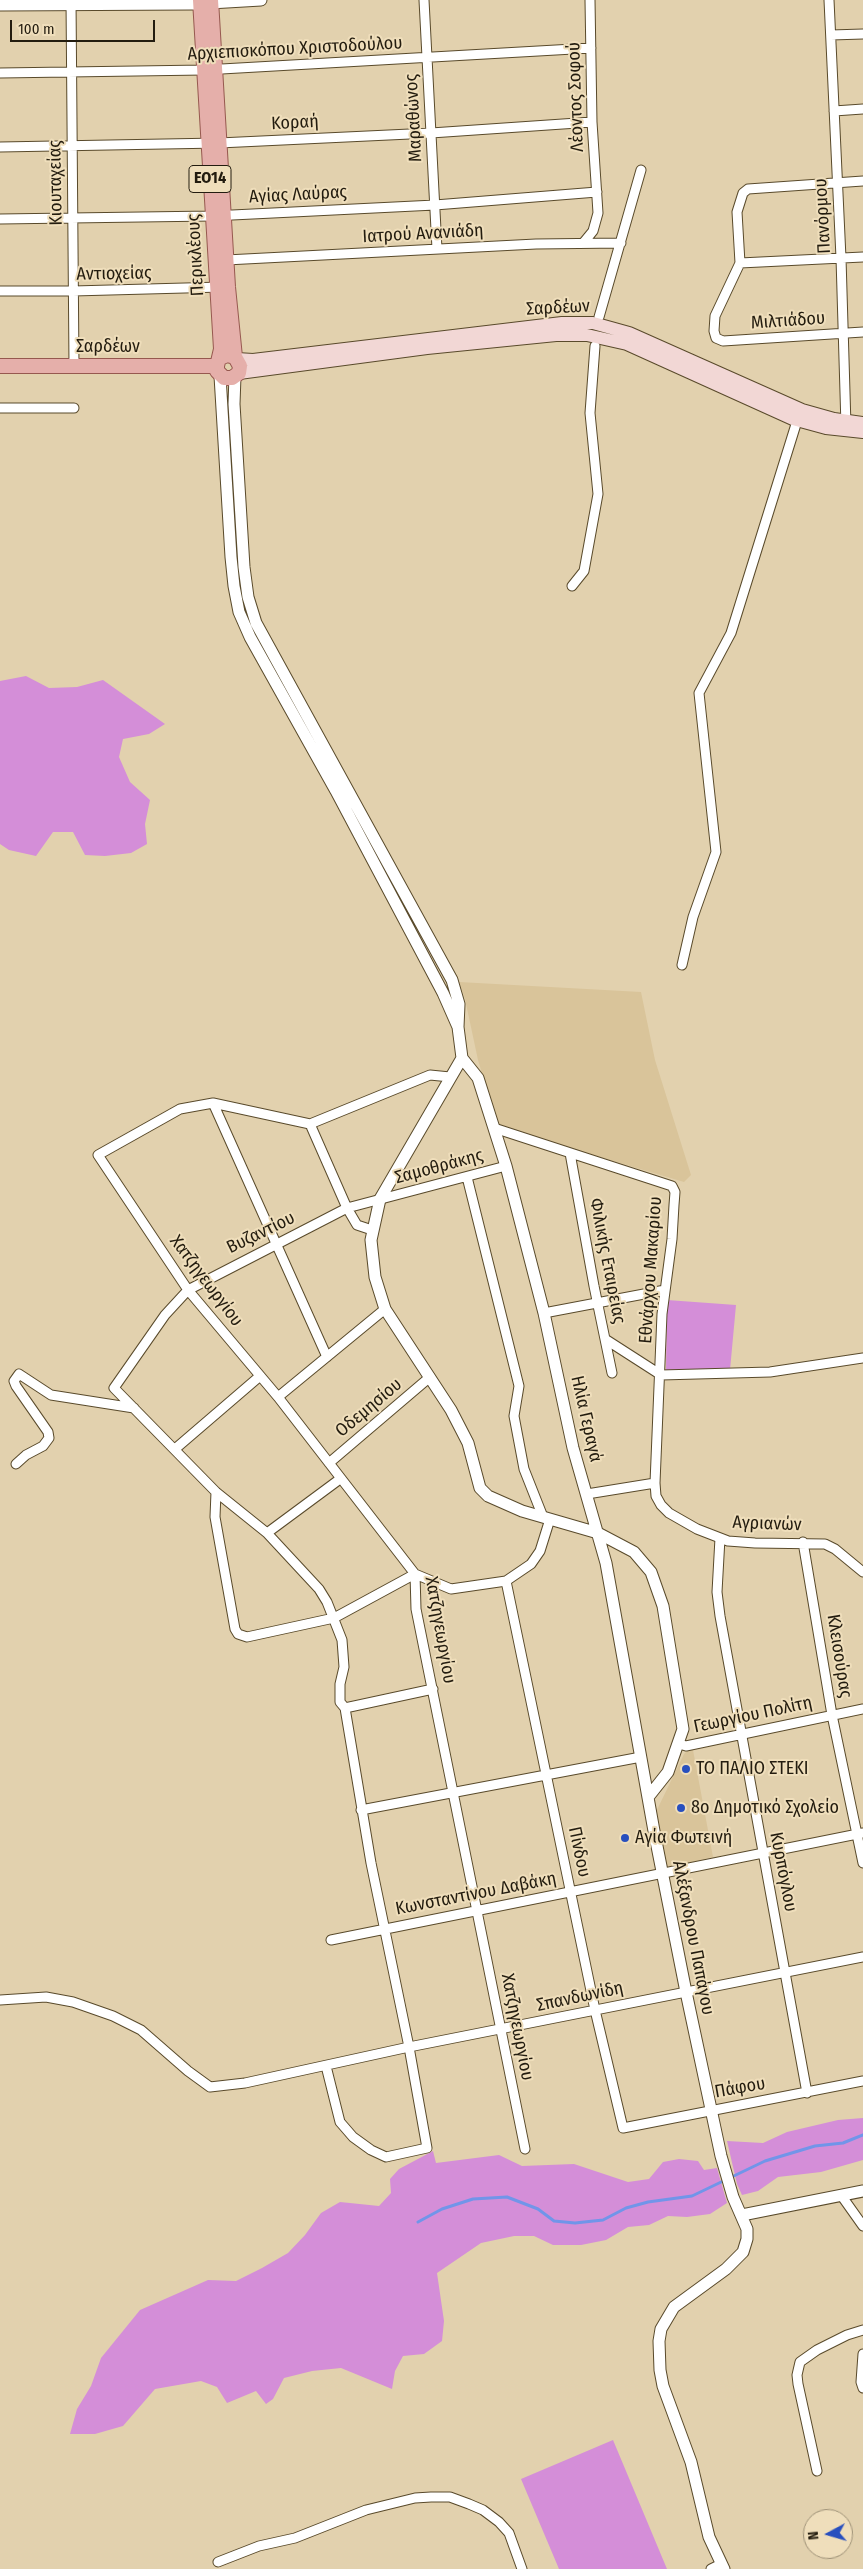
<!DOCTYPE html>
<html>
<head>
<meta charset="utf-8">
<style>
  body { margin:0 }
  #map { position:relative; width:863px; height:2569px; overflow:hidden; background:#e2d1ae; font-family:"Fira Sans Condensed",sans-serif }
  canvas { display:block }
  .north { position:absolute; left:803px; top:2509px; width:50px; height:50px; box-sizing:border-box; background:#efdebb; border:1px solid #9d9076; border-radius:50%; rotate:264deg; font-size:14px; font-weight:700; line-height:20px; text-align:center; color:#231c0f }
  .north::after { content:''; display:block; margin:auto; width:18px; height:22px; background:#284fbe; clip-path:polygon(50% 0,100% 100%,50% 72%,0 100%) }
  .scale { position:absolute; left:10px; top:20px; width:145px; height:22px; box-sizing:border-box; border:2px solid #231c0f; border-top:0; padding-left:6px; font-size:15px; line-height:18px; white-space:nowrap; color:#231c0f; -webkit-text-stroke:4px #efdebb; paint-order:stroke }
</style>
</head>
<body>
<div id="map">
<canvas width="863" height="2569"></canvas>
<div class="north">N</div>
<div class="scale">100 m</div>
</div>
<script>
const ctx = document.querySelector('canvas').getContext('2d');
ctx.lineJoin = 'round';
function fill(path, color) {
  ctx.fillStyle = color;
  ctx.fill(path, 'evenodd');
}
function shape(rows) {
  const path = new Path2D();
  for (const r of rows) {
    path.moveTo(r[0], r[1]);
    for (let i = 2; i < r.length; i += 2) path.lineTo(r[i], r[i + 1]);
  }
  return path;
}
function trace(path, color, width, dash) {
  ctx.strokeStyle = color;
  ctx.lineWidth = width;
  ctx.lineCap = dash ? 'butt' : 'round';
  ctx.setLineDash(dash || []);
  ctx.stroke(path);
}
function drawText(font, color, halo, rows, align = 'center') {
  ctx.font = font + ' "Fira Sans Condensed",sans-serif';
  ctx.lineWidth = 4;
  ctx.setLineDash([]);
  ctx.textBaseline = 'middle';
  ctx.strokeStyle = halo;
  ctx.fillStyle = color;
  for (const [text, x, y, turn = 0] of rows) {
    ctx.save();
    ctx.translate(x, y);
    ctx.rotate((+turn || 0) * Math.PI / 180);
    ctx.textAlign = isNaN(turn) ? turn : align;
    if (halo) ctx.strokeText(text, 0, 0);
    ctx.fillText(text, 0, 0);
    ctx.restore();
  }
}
const built = shape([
  [459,982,641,992,655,1060,691,1175,684,1182,498,1127,478,1060,465,999],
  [690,1748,693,1750,713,1857,665,1868,654,1816,684,1754]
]);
const green = shape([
  [26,676,49,688,77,687,103,680,165,724,149,734,123,739,119,757,130,782,150,800,145,824,147,844,131,853,105,856,85,855,73,832,53,832,36,856,9,850,0,844,0,681],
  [667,1300,736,1305,730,1370,666,1372],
  [863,2118,863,2160,821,2172,778,2177,758,2191,742,2195,737,2184,727,2141,763,2143,787,2132,838,2120],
  [433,2151,436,2163,499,2155,522,2166,574,2164,628,2182,649,2179,663,2162,679,2159,698,2161,704,2170,717,2168,727,2203,710,2214,687,2217,668,2216,649,2225,628,2227,606,2240,581,2245,553,2245,534,2236,514,2236,481,2243,437,2273,444,2321,442,2341,424,2354,403,2356,395,2371,392,2389,341,2368,312,2371,284,2378,273,2399,266,2404,256,2391,227,2403,217,2387,201,2381,155,2389,123,2426,95,2434,70,2434,77,2409,91,2386,101,2358,140,2310,208,2280,236,2281,262,2268,288,2253,305,2235,321,2213,340,2202,379,2206,391,2193,390,2179,399,2169],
  [613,2440,667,2569,559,2569,521,2479]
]);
const stream = shape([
  [418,2222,442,2209,473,2199,507,2197,538,2209,554,2221,575,2223,603,2220,626,2208,648,2202,692,2196,765,2161,815,2146,843,2143,863,2135]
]);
const minor = shape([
  [71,0,74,365],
  [424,0,437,249],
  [829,0,841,258,846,426],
  [831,35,863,34],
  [0,73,204,70,591,48],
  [834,111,863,109],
  [0,147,219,143,431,133,592,122],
  [0,219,212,216,435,205,597,192],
  [584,242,593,231,598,213,592,122,590,0],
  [226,260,536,244,621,243],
  [740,263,715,316,714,331,716,338,723,341,863,332],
  [740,263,737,212,743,193,748,189,863,181],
  [740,263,863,257],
  [0,291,73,291,222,287],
  [599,317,641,170],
  [0,408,74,408],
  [572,586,584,571,598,494,590,413,595,346],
  [682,965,693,917,716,852,699,693,731,633,797,421],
  [450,1077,430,1075,310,1124,213,1103,180,1109,98,1155,188,1290,278,1397,415,1574,416,1609,525,2149],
  [213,1103,327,1357],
  [310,1124,347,1208,357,1225,372,1230],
  [494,1128,672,1186,675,1192,674,1205,672,1239,662,1314,655,1483,656,1496,661,1505,669,1513,697,1529,728,1541,755,1543,825,1544,835,1549,863,1572],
  [570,1153,594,1286,612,1373],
  [467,1177,519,1386,514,1416,524,1469,543,1517],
  [544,1313,665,1290],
  [605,1339,661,1375],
  [661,1375,770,1372,863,1358],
  [278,1397,385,1309],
  [175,1449,260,1376],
  [329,1463,430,1377],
  [16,1464,26,1455,43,1446,49,1438,48,1432,16,1386,14,1381,19,1374,51,1395,134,1408],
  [216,1492,215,1517,235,1629,238,1634,247,1637,334,1618,415,1574,451,1589,506,1581,531,1564,540,1551,550,1519],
  [587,1494,655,1483],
  [267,1533,340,1479],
  [720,1538,717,1592,720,1616,807,2093],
  [803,1542,832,1715,863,1863],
  [506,1581,595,2010,623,2128,863,2081],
  [345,1708,433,1689],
  [679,1744,686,1746,863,1709],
  [361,1810,641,1757],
  [331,1940,863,1833],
  [0,2000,46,1997,73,2002,113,2016,141,2030,188,2071,210,2087,245,2083,409,2047,863,1957],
  [326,2066,340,2122,353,2137,371,2150,386,2157,427,2148,409,2047,371,1863,345,1708,340,1702,340,1684,344,1667,342,1640,327,1602,319,1589,267,1533,216,1492,114,1388,165,1315,188,1290,347,1208,506,1166],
  [841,2195,863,2226],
  [863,2354,861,2382,863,2388],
  [817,2471,798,2384,797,2375,800,2362,817,2350,847,2335,863,2330],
  [218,2562,259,2546,295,2538,366,2510,415,2498,431,2497,450,2497,469,2504,483,2510,499,2522,509,2533,522,2569],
  [711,2569,721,2564]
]);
const tertiary = shape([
  [0,5,193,4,261,0],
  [220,376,231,557,234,586,239,612,250,637,336,791,443,993,458,1027,462,1058],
  [235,376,234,404,244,567,248,597,256,623,452,980,459,1004,458,1027],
  [462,1058,478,1078,506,1166,544,1313,573,1448,606,1563,654,1831,686,1992,721,2156,733,2197,747,2229,747,2239,743,2252,726,2269,674,2307,661,2329,659,2341,660,2370,663,2386,691,2462,709,2537,724,2569],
  [462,1058,380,1199,371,1240,375,1277,385,1309,451,1410,468,1443,480,1488,488,1496,522,1511,598,1533,634,1552,651,1572,663,1606,683,1729,668,1772,649,1796],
  [742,2215,863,2191]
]);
const secondary = shape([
  [237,359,253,360,562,323,593,323,629,333,802,410,834,419,863,423],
  [239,373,427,348,556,335,587,335,627,344,793,419,826,428,863,432]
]);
const primary = shape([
  [200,0,221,349,217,366,217,371,224,378,232,378,239,373,240,366,235,357,227,355,220,358],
  [211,0,228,287,235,357],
  [0,366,217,366]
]);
const markers = [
  [686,1769,5,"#284fbe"],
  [681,1808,5,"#284fbe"],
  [625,1838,5,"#284fbe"]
];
const shields = [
  [210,179,42]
];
const shieldNames = [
  ["ΕΟ14",210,179]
];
const streetNames = [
  ["Αρχιεπισκόπου Χριστοδούλου",295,49,-3],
  ["Λέοντος Σοφού",576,97,-92],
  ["Μαραθώνος",414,118,-93],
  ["Κοραή",295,123,-3],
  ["Κιουταχείας",56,183,-91],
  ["Αγίας Λαύρας",298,195,-3],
  ["Πανόρμου",823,216,-93],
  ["Ιατρού Ανανιάδη",423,234,-3],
  ["Περικλέους",196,255,-93],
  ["Αντιοχείας",114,274,-1],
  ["Σαρδέων",558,308,-3],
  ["Μιλτιάδου",788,321,-4],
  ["Σαρδέων",108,347],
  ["Σαμοθράκης",439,1167,-15],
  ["Βυζαντίου",261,1233,-26],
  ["Φιλικής Εταιρείας",607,1261,79],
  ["Εθνάρχου Μακαρίου",651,1270,-86],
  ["Χατζηγεωργίου",206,1281,53],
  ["Οδεμησίου",369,1408,-40],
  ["Ηλία Γεραγά",586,1419,77],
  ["Αγριανών",767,1524,2],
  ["Χατζηγεωργίου",440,1630,80],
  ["Κλεισούρας",839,1656,81],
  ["Γεωργίου Πολίτη",753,1715,-12],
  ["Πίνδου",579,1852,78],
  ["Κυρπόγλου",783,1872,79],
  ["Κωνσταντίνου Δαβάκη",476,1894,-11],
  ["Αλέξανδρου Παπάγου",693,1938,79],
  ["Σπανδωνίδη",580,1997,-12],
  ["Χατζηγεωργίου",517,2027,79],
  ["Πάφου",740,2088,-10]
];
const poiNames = [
  ["ΤΟ ΠΑΛΙΟ ΣΤΕΚΙ",696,1769],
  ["8ο Δημοτικό Σχολείο",691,1808],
  ["Αγία Φωτεινή",635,1838]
];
fill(built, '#d9c49a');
fill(green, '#d48ed8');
trace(stream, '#7195e9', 3);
trace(minor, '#594a2b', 11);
trace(tertiary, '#594a2b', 13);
trace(secondary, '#594a2b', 14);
trace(primary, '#96584f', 16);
trace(minor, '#fff', 9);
trace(tertiary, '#fff', 11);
trace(secondary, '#f2d7d5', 12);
trace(primary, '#e5afaa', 14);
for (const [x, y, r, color] of markers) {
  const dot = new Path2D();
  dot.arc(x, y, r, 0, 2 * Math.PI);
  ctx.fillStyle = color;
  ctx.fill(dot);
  trace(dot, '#efdebb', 2);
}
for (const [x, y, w] of shields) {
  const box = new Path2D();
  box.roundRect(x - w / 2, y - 13.5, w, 27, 4);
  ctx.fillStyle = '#efdebb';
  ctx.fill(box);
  trace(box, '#231c0f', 1);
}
drawText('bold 16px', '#231c0f', null, shieldNames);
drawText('18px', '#231c0f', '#efdebb', streetNames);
drawText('18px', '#231c0f', '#efdebb', poiNames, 'left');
</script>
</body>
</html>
